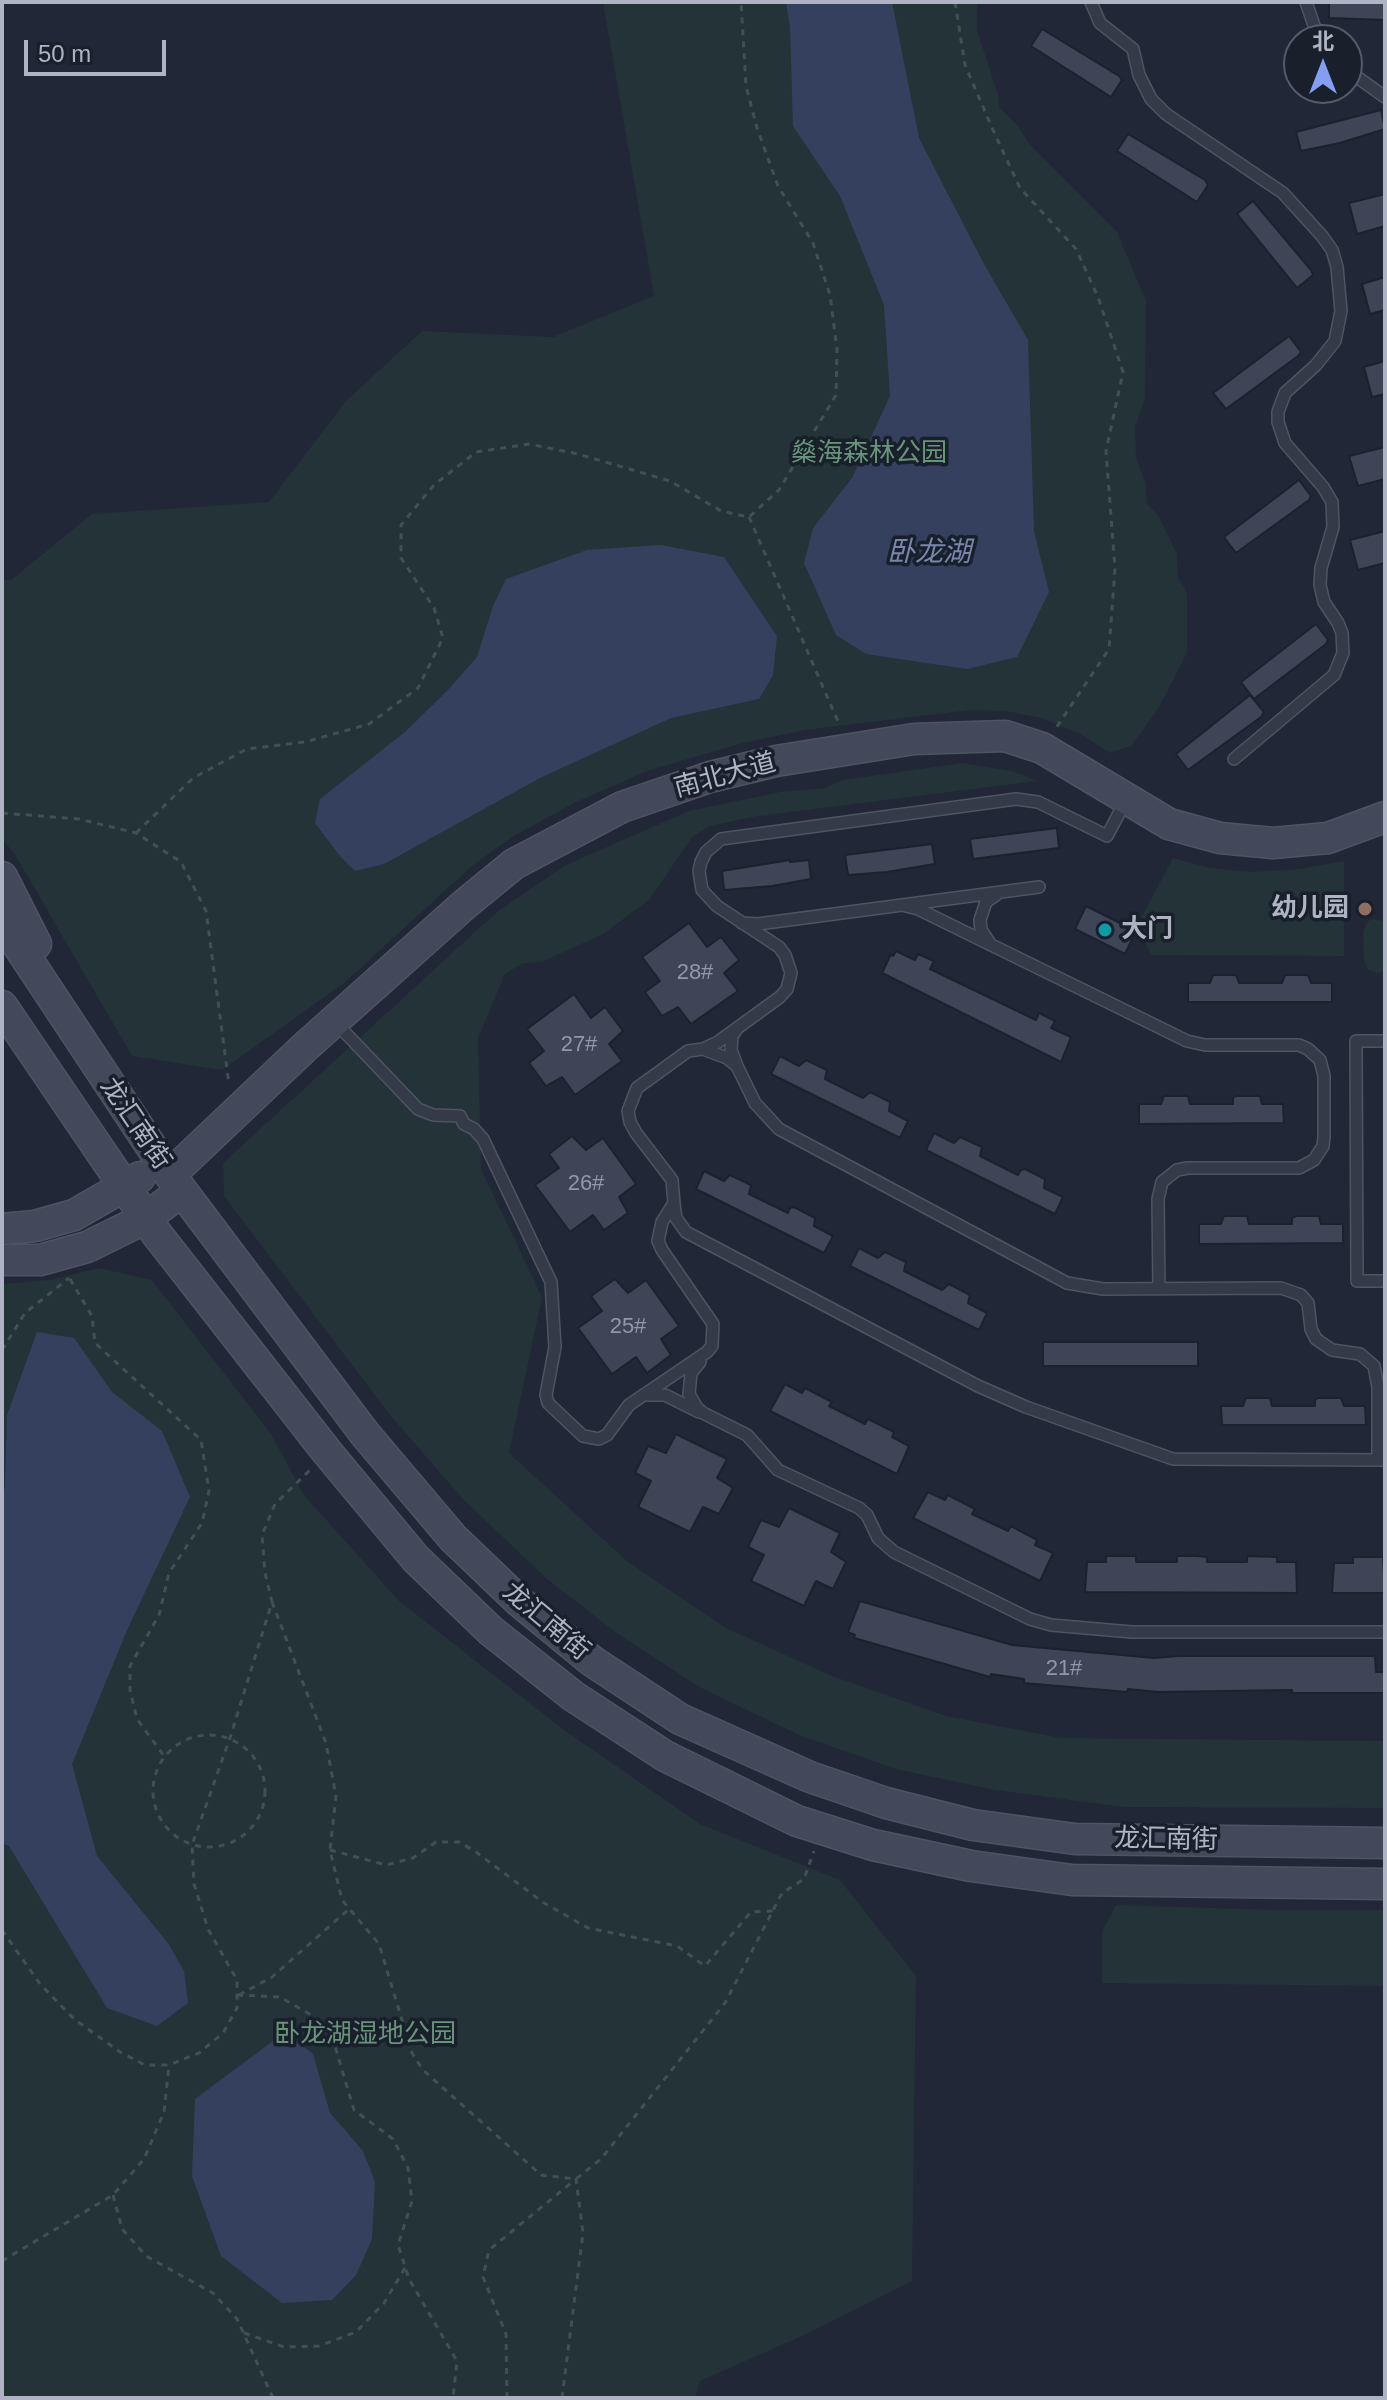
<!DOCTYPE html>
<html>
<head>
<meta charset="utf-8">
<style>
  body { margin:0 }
  #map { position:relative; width:1387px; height:2400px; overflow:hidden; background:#212737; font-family:Helvetica,"Noto Sans SC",sans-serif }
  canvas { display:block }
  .frame { position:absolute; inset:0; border:4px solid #afb4c4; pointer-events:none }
  .north { position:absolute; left:1283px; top:24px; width:80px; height:80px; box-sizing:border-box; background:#1a1f2c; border:2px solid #565b69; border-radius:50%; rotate:0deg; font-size:22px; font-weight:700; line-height:32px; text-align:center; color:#afb4c4 }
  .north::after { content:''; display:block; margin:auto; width:28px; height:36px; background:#859ef4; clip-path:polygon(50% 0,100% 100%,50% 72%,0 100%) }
  .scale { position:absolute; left:24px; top:40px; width:142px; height:36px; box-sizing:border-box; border:4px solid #afb4c4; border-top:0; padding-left:10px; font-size:24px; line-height:28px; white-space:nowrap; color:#afb4c4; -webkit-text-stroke:6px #1a1f2c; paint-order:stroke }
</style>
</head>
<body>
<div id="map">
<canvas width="1387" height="2400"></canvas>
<div class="frame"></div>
<div class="north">北</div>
<div class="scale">50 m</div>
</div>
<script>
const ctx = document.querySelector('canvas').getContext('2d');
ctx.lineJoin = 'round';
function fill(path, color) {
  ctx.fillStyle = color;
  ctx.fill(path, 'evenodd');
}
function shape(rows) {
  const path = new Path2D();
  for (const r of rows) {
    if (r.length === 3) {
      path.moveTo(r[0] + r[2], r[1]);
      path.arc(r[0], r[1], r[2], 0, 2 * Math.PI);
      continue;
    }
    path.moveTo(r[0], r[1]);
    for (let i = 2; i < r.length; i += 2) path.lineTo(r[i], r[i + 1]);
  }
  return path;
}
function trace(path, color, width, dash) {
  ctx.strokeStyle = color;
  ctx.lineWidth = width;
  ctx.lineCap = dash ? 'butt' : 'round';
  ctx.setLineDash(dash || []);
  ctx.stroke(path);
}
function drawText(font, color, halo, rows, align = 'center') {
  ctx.font = font + ' Helvetica,"Noto Sans SC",sans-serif';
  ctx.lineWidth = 7;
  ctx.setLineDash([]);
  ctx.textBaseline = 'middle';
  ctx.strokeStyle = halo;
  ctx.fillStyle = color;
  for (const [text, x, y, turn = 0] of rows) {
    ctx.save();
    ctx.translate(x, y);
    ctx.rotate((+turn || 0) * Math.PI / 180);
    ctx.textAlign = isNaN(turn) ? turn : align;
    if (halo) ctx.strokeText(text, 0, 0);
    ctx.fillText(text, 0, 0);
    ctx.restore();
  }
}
const green = shape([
  [603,2,977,2,977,30,998,95,999,107,1017,125,1031,146,1117,232,1146,301,1145,399,1135,427,1136,458,1146,484,1147,504,1158,515,1177,554,1178,577,1187,593,1187,653,1158,709,1131,746,1110,753,1079,733,1041,718,1006,711,970,710,805,730,743,743,650,770,576,802,512,837,472,866,344,983,222,1070,132,1056,17,858,2,838,2,580,11,580,92,514,269,502,346,401,422,331,553,337,654,296],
  [962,763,1012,771,1037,781,751,817,710,826,693,836,649,900,603,934,542,962,523,963,505,974,478,1038,481,1169,542,1297,509,1453,628,1562,726,1628,832,1676,946,1716,1061,1738,1385,1741,1385,1808,1124,1807,995,1790,896,1769,799,1735,701,1688,618,1634,547,1579,463,1499,390,1415,224,1196,223,1163,498,911,566,865,689,811,780,792,824,788,843,780],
  [1173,858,1210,868,1253,872,1300,869,1344,861,1344,956,1151,955,1137,926],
  [1374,919,1385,922,1385,970,1379,973,1368,970,1364,960,1363,931,1368,921],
  [99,1268,152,1280,271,1434,304,1495,399,1601,564,1730,700,1824,840,1880,916,1976,912,2281,802,2336,700,2381,695,2398,2,2398,2,1284,50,1280],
  [1116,1905,1276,1910,1385,1910,1385,1986,1102,1983,1102,1931]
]);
const water = shape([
  [786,2,892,2,919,138,984,264,1028,340,1034,531,1049,592,1017,657,967,669,866,654,836,635,804,563,813,528,852,478,890,396,884,305,840,196,793,126,790,27],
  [661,545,724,557,777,636,773,675,759,699,671,718,542,777,384,864,355,871,340,856,315,823,320,799,405,732,447,691,477,657,493,606,506,579,587,550],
  [37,1332,74,1338,112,1392,162,1431,190,1497,128,1628,72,1764,97,1856,168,1943,184,1971,188,2003,157,2026,107,2008,9,1846,2,1843,2,1493,5,1488,7,1415],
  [285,2032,313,2054,330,2113,363,2151,375,2182,372,2239,356,2275,332,2300,282,2303,221,2256,192,2176,195,2099]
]);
const building = shape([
  [1329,2,1385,2,1385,20,1329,18,1329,2],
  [1042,29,1119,76,1122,80,1111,97,1031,46,1042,29],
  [1381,110,1385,129,1340,143,1301,151,1296,132,1381,110],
  [1128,134,1205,180,1208,185,1197,202,1117,151,1128,134],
  [1385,194,1385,226,1357,234,1349,203,1385,194],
  [1253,201,1311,270,1313,275,1297,288,1237,214,1253,201],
  [1385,277,1385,310,1370,314,1362,284,1385,277],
  [1289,336,1301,352,1298,356,1226,409,1213,393,1289,336],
  [1385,361,1385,394,1372,397,1364,367,1385,361],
  [1385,447,1385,479,1358,486,1349,456,1385,447],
  [1299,480,1311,496,1309,500,1236,553,1224,537,1299,480],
  [1385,531,1385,563,1358,570,1350,540,1385,531],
  [1316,624,1328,640,1326,644,1254,699,1241,682,1316,624],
  [1250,695,1264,712,1261,717,1188,770,1176,754,1250,695],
  [1057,828,1059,848,973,859,970,839,1057,828],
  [932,844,935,864,887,872,848,875,845,855,932,844],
  [790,860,790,862,809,860,811,879,772,886,724,890,722,871,790,860],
  [1086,906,1136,931,1125,954,1075,929,1086,906],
  [689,923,707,947,721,937,739,960,724,973,738,991,691,1024,678,1007,662,1016,645,992,660,981,642,957,689,923],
  [896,951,915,960,918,954,934,961,930,969,1036,1020,1039,1013,1055,1021,1051,1028,1071,1037,1061,1062,882,973,891,954,893,956,896,951],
  [1213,975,1236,975,1239,983,1282,983,1285,975,1308,975,1311,983,1332,983,1332,1002,1188,1002,1188,983,1210,983,1213,975],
  [574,994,591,1018,605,1007,623,1031,609,1044,622,1061,575,1095,562,1077,546,1086,529,1063,544,1051,527,1029,574,994],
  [780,1056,799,1066,806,1060,827,1070,825,1079,863,1098,870,1092,890,1102,889,1111,908,1121,900,1138,771,1074,780,1056],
  [1164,1096,1188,1096,1190,1104,1233,1104,1233,1098,1236,1096,1260,1096,1262,1104,1283,1104,1284,1123,1139,1124,1139,1104,1161,1104,1164,1096],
  [934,1133,954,1143,960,1137,982,1147,980,1156,1018,1175,1021,1170,1025,1169,1045,1179,1044,1188,1063,1197,1055,1214,926,1150,934,1133],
  [572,1136,586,1150,603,1138,636,1184,619,1197,628,1213,604,1230,593,1215,570,1232,535,1185,559,1168,549,1154,572,1136],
  [704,1171,724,1181,730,1175,751,1185,749,1194,788,1213,790,1208,794,1207,815,1218,814,1226,833,1236,824,1253,696,1189,704,1171],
  [1224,1216,1247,1216,1249,1224,1292,1224,1292,1218,1296,1216,1319,1216,1321,1224,1343,1224,1343,1243,1199,1244,1199,1224,1221,1224,1224,1216],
  [859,1248,878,1258,885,1252,906,1262,904,1271,942,1290,949,1284,970,1295,968,1303,987,1313,979,1330,850,1266,859,1248],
  [615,1279,628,1293,646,1280,679,1326,661,1339,671,1355,647,1373,636,1357,612,1374,578,1328,602,1311,591,1296,615,1279],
  [1043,1342,1198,1342,1198,1366,1043,1366,1043,1342],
  [785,1384,802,1393,805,1388,832,1402,829,1406,865,1424,868,1419,894,1432,892,1437,909,1446,897,1474,770,1411,785,1384],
  [1246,1398,1270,1398,1272,1406,1315,1406,1315,1400,1318,1398,1341,1398,1344,1406,1365,1406,1366,1425,1222,1425,1221,1406,1243,1406,1246,1398],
  [676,1434,727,1459,717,1478,733,1488,719,1514,703,1507,690,1532,638,1507,651,1481,635,1473,648,1446,666,1453,676,1434],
  [928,1492,945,1500,948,1495,975,1509,972,1514,1008,1531,1011,1526,1037,1540,1035,1545,1053,1553,1040,1581,913,1518,928,1492],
  [789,1508,840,1533,831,1552,846,1562,833,1589,816,1581,804,1606,751,1581,764,1555,748,1547,761,1520,779,1527,789,1508],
  [1106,1556,1136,1556,1136,1562,1177,1562,1177,1556,1197,1556,1207,1557,1207,1562,1247,1562,1247,1556,1277,1557,1277,1562,1296,1562,1297,1593,1085,1592,1087,1562,1106,1562,1106,1556],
  [1353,1557,1383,1557,1385,1593,1332,1593,1334,1563,1353,1563,1353,1557],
  [860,1601,1012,1645,1154,1658,1178,1656,1375,1656,1376,1672,1385,1672,1385,1693,1292,1693,1292,1690,1158,1692,1128,1689,1127,1692,1024,1683,1024,1679,991,1674,990,1677,854,1638,855,1635,848,1632,860,1601]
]);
const path = shape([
  [955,2,965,65,993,130,1020,188,1076,249,1098,297,1123,372,1106,451,1115,569,1109,649,1056,728],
  [749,517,840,726],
  [2,813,79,819,136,833,181,862,206,911,229,1084],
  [136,833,193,778,247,749,305,742,369,724,418,688,443,638,434,608,401,558,401,525,434,485,476,452,529,444,578,454,670,481,721,511,749,517,779,490,836,395,837,349,830,295,813,243,778,186,757,128,746,86,741,2],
  [70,1279,92,1316,95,1343,201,1440,209,1491,202,1523,169,1573,159,1615,130,1666,130,1690,137,1719,164,1756],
  [2,1350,25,1313,69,1278],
  [272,1602,326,1743,336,1796,330,1850,342,1900,379,1944,412,2053,423,2070,541,2175,576,2179,601,2159,725,2003,782,1893,804,1879,814,1851],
  [209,1791,56],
  [330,1850,386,1865,413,1858,436,1842,459,1842,476,1852,544,1903,588,1928,677,1946,705,1966,751,1912,773,1911],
  [2,1930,40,1984,74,2019,120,2052,145,2065,169,2065,199,2053,223,2033,237,2008,237,1980,208,1929,194,1884,192,1845,230,1738,272,1602,265,1573,262,1535,275,1504,311,1469],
  [237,1995,280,1997,311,2015,334,2043,354,2110,393,2139,408,2168,412,2201,398,2245,409,2279,457,2361,453,2398],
  [239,1995,272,1977,349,1909],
  [113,2195,122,2229,146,2256,213,2293,237,2319,273,2398],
  [2,2261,113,2195,144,2159,164,2112,169,2065],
  [244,2333,284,2347,319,2346,356,2332,384,2303,405,2268],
  [507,2398,506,2334,483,2277,489,2250,576,2179],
  [562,2398,583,2233,576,2179]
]);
const lane = shape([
  [1091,2,1100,23,1133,49,1139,75,1151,99,1166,114,1283,193,1322,236,1332,250,1337,267,1341,311,1335,341,1316,365,1285,393,1278,412,1278,422,1285,443,1323,487,1332,502,1333,527,1321,568,1320,585,1324,602,1338,623,1342,633,1343,653,1334,675,1234,759],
  [1306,2,1319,40],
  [1347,70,1385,97],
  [902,905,918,909,1187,1041,1205,1045,1299,1045,1308,1049,1320,1060,1324,1076,1324,1137,1323,1146,1314,1160,1299,1168,1188,1168,1177,1170,1162,1182,1158,1199,1159,1289],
  [742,923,758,924,1039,887],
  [991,945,981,930,980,920,986,902,996,895],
  [335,1022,418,1109,433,1115,460,1116,464,1124,474,1129,483,1139,551,1282,555,1347,546,1395,548,1403,583,1436,599,1439,607,1435,629,1405,707,1352,712,1346,713,1324,662,1250,658,1241,662,1222,674,1203,672,1180,636,1133,630,1122,628,1111,637,1088,688,1051,703,1049,727,1058,737,1066,755,1103,779,1129,1067,1283,1103,1289,1281,1288,1301,1295,1308,1303,1311,1329,1316,1339,1332,1350,1360,1354,1374,1366,1378,1387,1378,1460],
  [736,1030,732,1036,731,1050,737,1066],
  [1385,1041,1356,1041,1357,1281,1385,1281],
  [703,1049,718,1042,780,997,787,989,791,973,785,955,779,947,717,906,702,890,699,871,701,862,706,852,721,839,1016,799,1038,802,1107,836,1126,800],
  [674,1204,676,1218,686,1232,978,1386,1026,1407,1173,1459,1385,1460],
  [700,1362,691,1373,689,1394,697,1408,703,1413,747,1435,778,1470,859,1508,867,1515,878,1538,894,1552,1030,1619,1051,1625,1132,1632,1385,1632],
  [648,1395,665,1395,699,1412]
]);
const secondary = shape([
  [2,877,36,944],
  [2,921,170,1175,365,1434,453,1538,520,1602,592,1661,680,1719,810,1777,886,1803,973,1825,1075,1839,1385,1843],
  [2,1006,156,1233,327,1452,416,1559,491,1631,573,1696,665,1756,797,1821,873,1845,971,1866,1072,1880,1385,1884],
  [170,1175,305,1047,465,904,514,864,622,807,710,777,776,761,914,739,1005,736,1042,748,1169,824,1220,838,1273,843,1328,838,1385,817],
  [2,1229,35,1226,74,1215,140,1177],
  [2,1260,40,1260,87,1247,146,1218,182,1191]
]);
const markers = [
  [1365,909,8,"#8d6e63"],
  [1105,930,8,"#0f9aa8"]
];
const numberNames = [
  ["28#",695,973],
  ["27#",579,1045],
  ["26#",586,1184],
  ["25#",628,1327],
  ["21#",1064,1669]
];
const parkNames = [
  ["燊海森林公园",869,454],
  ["卧龙湖湿地公园",365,2035]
];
const streetNames = [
  ["南北大道",725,776,-15],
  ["龙汇南街",135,1124,56],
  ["龙汇南街",546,1622,40],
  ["龙汇南街",1166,1840,1]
];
const poiNames = [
  ["幼儿园",1349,909],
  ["大门",1121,930,"left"]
];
const waterNames = [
  ["卧龙湖",929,553]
];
fill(green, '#233338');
fill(water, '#35405e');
fill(building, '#3d4557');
trace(building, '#1c212e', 2);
trace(lane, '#4f5462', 14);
trace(secondary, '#4f5462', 33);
trace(path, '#415056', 3, [6, 6]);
trace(lane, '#353a48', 11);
trace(secondary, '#43485b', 30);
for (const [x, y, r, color] of markers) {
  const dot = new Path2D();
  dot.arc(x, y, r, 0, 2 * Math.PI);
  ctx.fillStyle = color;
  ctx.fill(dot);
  trace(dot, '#1a1f2c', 3);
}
drawText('22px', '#9298a9', null, numberNames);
drawText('26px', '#689479', '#1a1f2c', parkNames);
drawText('26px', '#afb4c4', '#1a1f2c', streetNames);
drawText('bold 26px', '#afb4c4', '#1a1f2c', poiNames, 'right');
drawText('italic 28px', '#7886ac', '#1a1f2c', waterNames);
</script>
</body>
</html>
